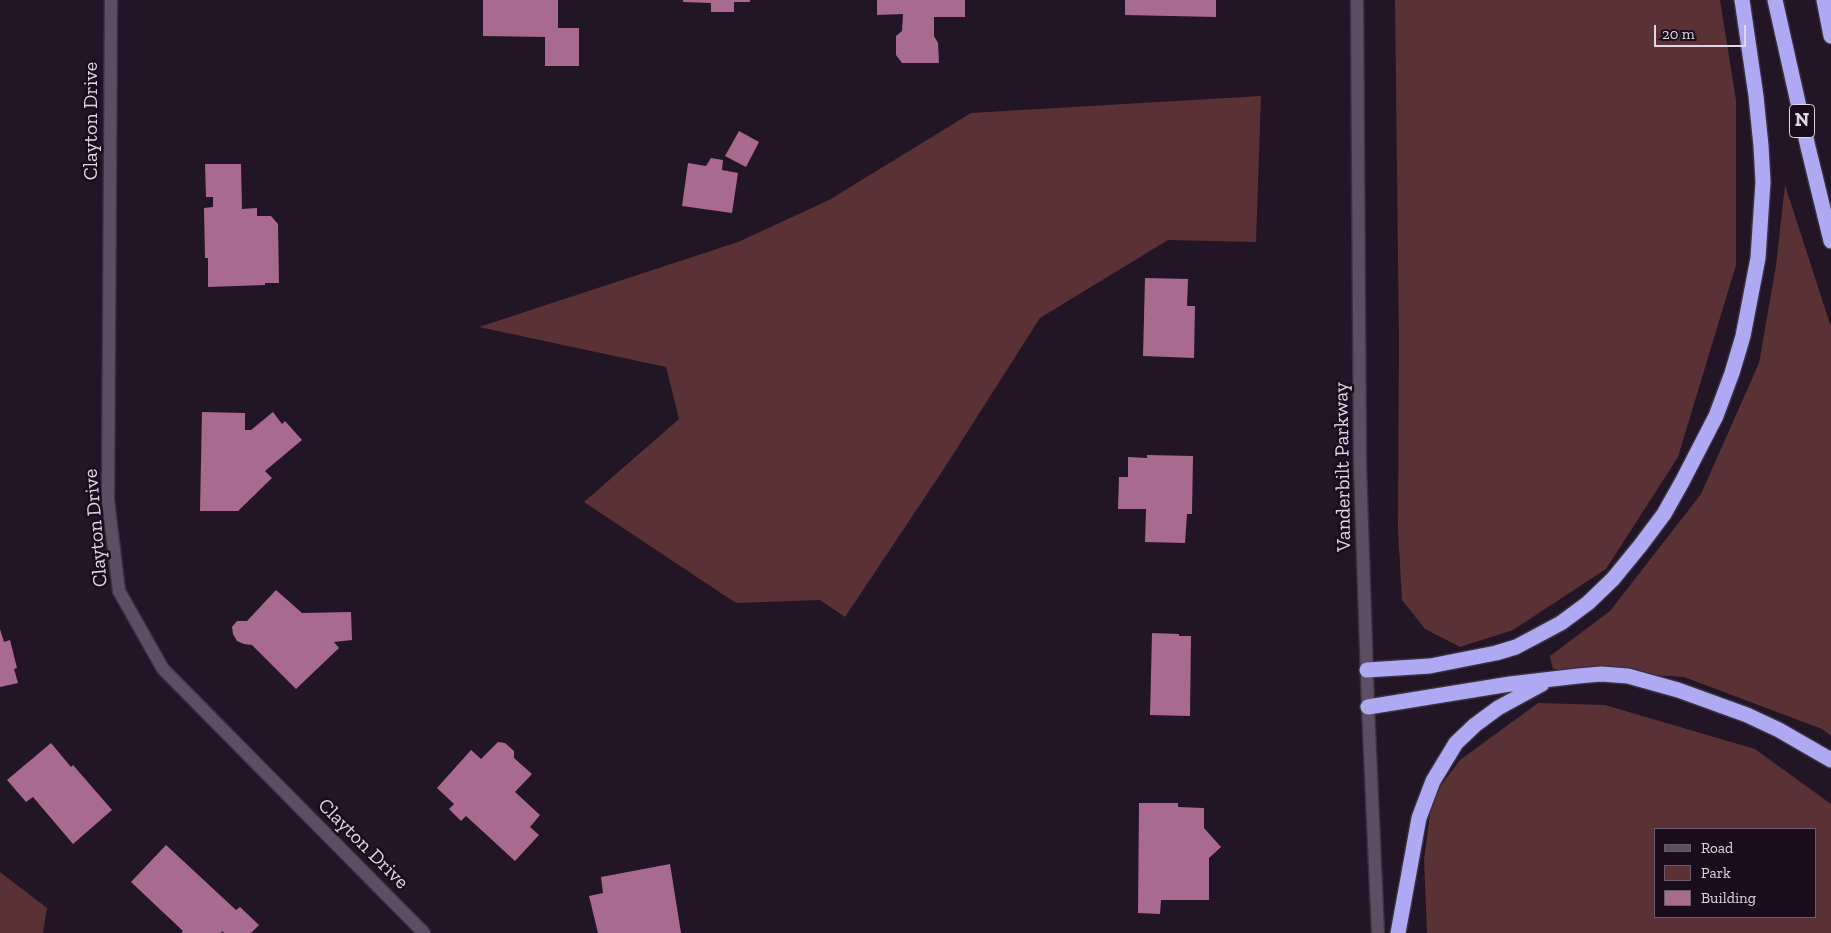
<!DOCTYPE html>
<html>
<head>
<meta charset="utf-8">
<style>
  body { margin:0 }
  #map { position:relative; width:1831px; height:933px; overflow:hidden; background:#221526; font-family:"Zilla Slab",serif }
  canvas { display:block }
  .legend { position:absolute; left:1654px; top:828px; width:162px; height:90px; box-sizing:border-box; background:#190c1d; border:1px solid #695d6d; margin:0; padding:6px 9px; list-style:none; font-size:15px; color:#e0d7e4 }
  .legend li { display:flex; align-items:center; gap:10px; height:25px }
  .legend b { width:25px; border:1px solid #695d6d }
  .scale { position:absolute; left:1654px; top:25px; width:92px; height:22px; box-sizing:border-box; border:2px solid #e0d7e4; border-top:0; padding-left:6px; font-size:15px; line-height:18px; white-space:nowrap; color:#e0d7e4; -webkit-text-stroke:4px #190c1d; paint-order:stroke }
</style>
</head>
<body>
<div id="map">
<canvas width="1831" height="933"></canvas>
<ul class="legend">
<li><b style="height:6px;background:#5e4e63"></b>Road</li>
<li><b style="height:14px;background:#5a3134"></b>Park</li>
<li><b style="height:14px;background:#a96b8d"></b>Building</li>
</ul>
<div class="scale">20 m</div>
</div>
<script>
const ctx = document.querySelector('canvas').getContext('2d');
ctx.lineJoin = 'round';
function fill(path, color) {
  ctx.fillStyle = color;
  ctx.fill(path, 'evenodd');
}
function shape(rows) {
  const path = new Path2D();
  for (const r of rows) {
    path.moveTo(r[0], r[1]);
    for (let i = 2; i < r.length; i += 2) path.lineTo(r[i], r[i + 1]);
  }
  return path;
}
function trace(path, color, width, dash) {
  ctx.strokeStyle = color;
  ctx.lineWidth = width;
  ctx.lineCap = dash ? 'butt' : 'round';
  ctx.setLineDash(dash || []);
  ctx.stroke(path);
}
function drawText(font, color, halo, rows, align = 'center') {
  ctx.font = font + ' "Zilla Slab",serif';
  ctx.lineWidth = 5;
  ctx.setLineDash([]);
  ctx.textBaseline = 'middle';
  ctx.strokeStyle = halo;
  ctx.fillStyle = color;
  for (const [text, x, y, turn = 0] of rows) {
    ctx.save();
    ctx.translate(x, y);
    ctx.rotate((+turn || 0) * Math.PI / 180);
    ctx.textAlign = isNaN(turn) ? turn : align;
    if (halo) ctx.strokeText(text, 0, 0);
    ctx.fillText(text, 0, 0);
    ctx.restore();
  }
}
const green = shape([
  [1395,0,1720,0,1736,100,1736,265,1678,457,1606,569,1513,630,1460,647,1425,629,1402,600,1398,530,1399,343],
  [1261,96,1256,242,1168,240,1040,318,947,464,845,617,820,600,736,603,584,502,679,419,666,367,479,327,738,242,829,200,971,113],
  [1785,185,1831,327,1831,736,1822,729,1684,677,1553,669,1550,656,1610,611,1701,494,1759,363,1776,266],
  [1538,703,1605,705,1755,749,1831,804,1831,933,1427,933,1424,860,1432,797,1460,760],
  [1655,829,1815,829,1815,917,1655,917],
  [0,872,47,908,43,933,0,933]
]);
const building = shape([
  [483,0,558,0,558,28,579,28,579,66,545,66,545,37,483,36],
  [683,0,750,0,750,2,734,2,734,12,711,12,711,3,683,2],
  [877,0,965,0,965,17,934,17,934,36,938,43,939,63,902,63,896,55,896,36,902,31,903,14,877,15],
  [1125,0,1216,0,1216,17,1125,15],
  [739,131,759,142,746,167,725,156],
  [711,158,723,160,722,170,738,173,732,213,682,206,688,163,706,166],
  [205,164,241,164,242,209,257,208,257,216,271,216,278,224,279,283,265,283,265,285,208,287,208,258,205,258,204,208,213,207,213,197,206,197],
  [1145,278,1188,279,1187,306,1195,306,1194,358,1143,356],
  [202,412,245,413,245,430,251,430,273,412,282,424,285,421,302,440,265,471,272,478,238,511,200,511],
  [1147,455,1193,456,1192,514,1187,514,1185,543,1145,542,1146,509,1118,509,1119,477,1128,477,1128,457,1147,458],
  [276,590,302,613,351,612,352,640,334,642,339,648,296,689,252,645,244,644,237,641,233,634,232,627,237,621,247,621],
  [0,629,4,642,10,640,17,668,14,669,18,683,0,687],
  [1152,633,1179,634,1179,636,1191,636,1190,716,1150,715],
  [498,742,505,743,514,751,514,758,532,774,515,792,540,815,530,827,539,835,515,861,466,816,461,821,449,809,454,804,437,788,471,750,481,759],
  [51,743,71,767,73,765,112,810,73,844,33,797,26,802,7,780],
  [1139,803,1178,803,1178,807,1204,808,1204,828,1221,847,1209,858,1209,900,1161,900,1160,914,1138,913],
  [166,845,236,910,240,907,259,925,251,933,224,933,222,931,221,933,181,933,183,931,131,882],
  [670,864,681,933,598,933,589,896,603,893,601,877]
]);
const street = shape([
  [111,0,108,500,119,591,163,669,424,933]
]);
const secondary = shape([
  [1357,0,1360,466,1368,707,1378,933]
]);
const highway = shape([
  [1775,0,1808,147,1831,241],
  [1824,0,1831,36],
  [1367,670,1430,666,1496,653,1516,647,1561,623,1588,603,1613,579,1640,546,1664,514,1682,482,1716,416,1732,373,1743,336,1758,258,1763,182,1761,146,1756,96,1742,0],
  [1368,707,1510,684,1578,676,1601,674,1628,676,1678,690,1747,715,1779,730,1831,760],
  [1398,933,1419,818,1433,781,1456,743,1475,725,1498,708,1542,684]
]);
const shields = [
  [1802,121,25]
];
const shieldNames = [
  ["N",1802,121]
];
const streetNames = [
  ["Clayton Drive",91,121,-90],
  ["Vanderbilt Parkway",1343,467,-91],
  ["Clayton Drive",96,528,-95],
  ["Clayton Drive",363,844,45]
];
fill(green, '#5a3134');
fill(building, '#a96b8d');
trace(street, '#3a313e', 15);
trace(secondary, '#3a313e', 15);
trace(highway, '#3a313e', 18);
trace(street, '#5e4e63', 12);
trace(secondary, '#5e4e63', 12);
trace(highway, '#afa8f3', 15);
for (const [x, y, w] of shields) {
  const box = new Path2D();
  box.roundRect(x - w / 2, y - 16.5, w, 33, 4);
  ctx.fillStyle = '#190c1d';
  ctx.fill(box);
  trace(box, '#e0d7e4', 1);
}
drawText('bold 19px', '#e0d7e4', null, shieldNames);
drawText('20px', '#e0d7e4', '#190c1d', streetNames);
</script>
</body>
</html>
